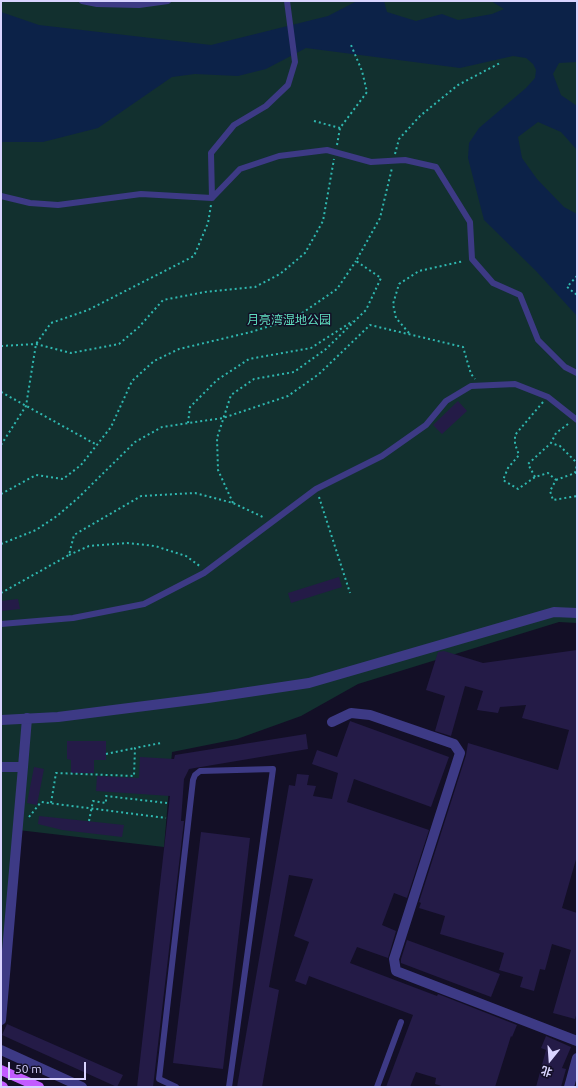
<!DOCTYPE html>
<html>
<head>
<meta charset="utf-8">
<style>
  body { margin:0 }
  #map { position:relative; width:578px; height:1088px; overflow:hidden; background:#130f26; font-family:Ubuntu,"Noto Sans SC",sans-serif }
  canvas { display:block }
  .frame { position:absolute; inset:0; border:2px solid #d9d4ff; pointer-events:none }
  .north { position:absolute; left:530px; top:1040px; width:40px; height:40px; -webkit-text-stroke:3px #130f26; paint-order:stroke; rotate:197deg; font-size:11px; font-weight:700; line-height:16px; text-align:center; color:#d9d4ff }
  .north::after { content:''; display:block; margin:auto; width:14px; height:18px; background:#d9d4ff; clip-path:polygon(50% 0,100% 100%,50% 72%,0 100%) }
  .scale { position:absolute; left:8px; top:1062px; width:78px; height:18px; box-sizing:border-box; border:2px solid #d9d4ff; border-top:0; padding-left:5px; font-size:12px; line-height:14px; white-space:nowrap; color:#d9d4ff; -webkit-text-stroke:3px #130f26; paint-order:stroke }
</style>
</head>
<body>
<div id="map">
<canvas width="578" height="1088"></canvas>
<div class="frame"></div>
<div class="north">北</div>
<div class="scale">50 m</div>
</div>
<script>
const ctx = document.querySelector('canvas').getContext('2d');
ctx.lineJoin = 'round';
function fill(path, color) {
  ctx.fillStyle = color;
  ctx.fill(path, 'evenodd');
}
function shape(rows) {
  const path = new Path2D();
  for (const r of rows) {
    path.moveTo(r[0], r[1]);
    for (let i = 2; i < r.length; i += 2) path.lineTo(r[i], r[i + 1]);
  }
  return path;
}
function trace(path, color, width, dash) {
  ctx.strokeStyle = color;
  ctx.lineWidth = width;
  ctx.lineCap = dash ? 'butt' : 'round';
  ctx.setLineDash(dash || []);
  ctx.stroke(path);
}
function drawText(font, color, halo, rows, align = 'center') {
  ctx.font = font + ' Ubuntu,"Noto Sans SC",sans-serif';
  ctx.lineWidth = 3;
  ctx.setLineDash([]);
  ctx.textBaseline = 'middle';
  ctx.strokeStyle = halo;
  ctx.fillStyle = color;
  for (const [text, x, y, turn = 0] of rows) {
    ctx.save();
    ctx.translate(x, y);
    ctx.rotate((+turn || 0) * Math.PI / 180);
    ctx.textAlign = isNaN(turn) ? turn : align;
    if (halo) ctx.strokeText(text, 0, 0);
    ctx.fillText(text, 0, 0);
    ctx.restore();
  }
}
const green = shape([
  [1,1,546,1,577,17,577,623,559,622,358,684,301,716,237,739,172,752,164,847,18,830,1,1020]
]);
const water = shape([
  [357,1,384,1,387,12,416,21,442,14,458,20,492,14,504,9,491,1,577,1,577,62,559,63,553,74,561,95,577,106,577,150,561,132,538,122,518,137,522,158,537,179,564,207,577,214,577,316,536,271,484,220,468,158,469,143,479,128,526,88,535,78,536,70,533,64,526,58,513,56,460,68,306,48,266,69,238,76,195,74,172,77,98,128,43,142,1,142,1,12,39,25,211,45,328,16]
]);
const building = shape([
  [458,401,467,411,442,434,433,425],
  [339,577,342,587,291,603,288,593],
  [18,599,20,609,1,611,1,601],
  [577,650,577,856,562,908,577,913,577,1012,575,1019,553,1013,571,950,552,944,545,970,540,969,534,991,520,987,523,977,499,970,504,953,440,934,445,916,419,908,421,903,419,902,466,755,468,743,558,770,569,730,522,718,526,705,500,707,498,713,477,710,483,691,465,686,451,736,435,731,445,696,426,690,438,652,444,651,483,663],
  [350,721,449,757,431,807,354,779,347,802,429,830,407,898,394,893,382,925,396,931,388,958,357,947,350,963,437,996,438,994,517,1025,512,1037,511,1036,495,1087,445,1087,435,1084,436,1078,416,1072,410,1087,386,1087,413,1015,309,976,306,985,295,981,309,942,294,936,313,879,289,875,269,987,279,990,262,1087,237,1087,289,785,295,786,297,774,309,775,307,785,316,786,313,796,332,799,338,773,312,764,317,750,337,757],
  [306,734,308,749,189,769,184,779,181,821,184,821,153,1087,137,1087,170,796,96,791,97,776,139,778,140,757,174,759,175,755],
  [67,741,106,741,106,760,94,760,94,773,71,773,71,760,67,759],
  [34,767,44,769,37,805,27,803],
  [39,816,124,825,122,837,62,830,38,824],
  [201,832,250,838,223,1069,173,1063],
  [407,940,500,974,491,997,401,963,401,959],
  [7,1024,123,1075,117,1087,2,1035],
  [546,1036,571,1047,562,1068,566,1069,561,1087,536,1087,546,1050,541,1048]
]);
const path = shape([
  [314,121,340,128],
  [337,145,340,128,367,92,362,71,351,45],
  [395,154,399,139,420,116,458,85,500,63],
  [577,276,567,287,577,295],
  [409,333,396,318,393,304,399,284,419,271,464,261],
  [1,346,36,344,71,353,119,344,139,327,163,300,205,292,255,287,280,274,305,253,323,221,334,159],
  [1,392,97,445],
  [543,402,515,435,515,444,519,455,508,468,503,480,518,489,535,477,548,473,556,480,550,491,553,500,577,496],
  [188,423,190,407,217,380,249,359,311,348,353,321],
  [568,424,556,433,551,443,560,446,577,463],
  [1,445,26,406,36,344,51,323,88,310,194,256,208,223,211,205],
  [535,477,528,464,551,443],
  [556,480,575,473,577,465],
  [1,494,36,475,63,479,81,465,111,427,132,381,154,361,179,349,251,332,295,318,337,289,356,261],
  [319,497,350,593],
  [233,503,218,470,217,438,231,395,254,379,294,372,326,349,366,310,381,278,356,261,380,218,392,168],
  [1,544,36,530,57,516,78,498,135,442,162,427,223,418,288,396,319,374,370,325,463,347,471,374,475,379],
  [69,555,89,546,127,543,155,546,186,556,201,567],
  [1,593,69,555,74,535,141,496,195,493,233,503,265,518],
  [106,754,135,748],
  [51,803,56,773,134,776,135,748,161,743],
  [29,817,41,802,166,818],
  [89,821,93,801,106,803,106,796,167,803]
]);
const service = shape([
  [82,1,97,4,139,5,168,1],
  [1,196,30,203,58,205,141,194,212,198,240,169,279,156,327,150,371,162,405,160,436,167,470,222,472,259,493,283,520,295,538,340,565,367,577,373],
  [212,198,211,153,234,125,266,106,288,85,295,62,287,1],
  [1,624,73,618,144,604,204,573,316,489,382,456,426,425,446,401,471,386,515,384,548,397,577,420],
  [176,1087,159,1079,193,780,195,775,200,771,273,769,229,1087],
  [377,1087,401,1022]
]);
const minor = shape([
  [332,722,351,713,370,715,454,744,460,753,394,959,396,971,577,1041],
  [1,767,23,767,1,1020],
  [23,767,27,718],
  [569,1087,577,1058]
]);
const tertiary = shape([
  [1,720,58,717,208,698,309,683,554,612,577,613],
  [1,1050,82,1087]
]);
const primary = shape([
  [1,1070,39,1087],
  [1,1086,3,1087]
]);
const parkNames = [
  ["月亮湾湿地公园",289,320]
];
fill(green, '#12302f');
fill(water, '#0c2248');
fill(building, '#241b47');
trace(path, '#2fb8b0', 2, [2, 3]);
trace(service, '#3d3a85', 6);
trace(minor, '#3d3a85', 10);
trace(tertiary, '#3d3a85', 10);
trace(primary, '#c25bff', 10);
drawText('12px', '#5fe0c0', '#130f26', parkNames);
</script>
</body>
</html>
